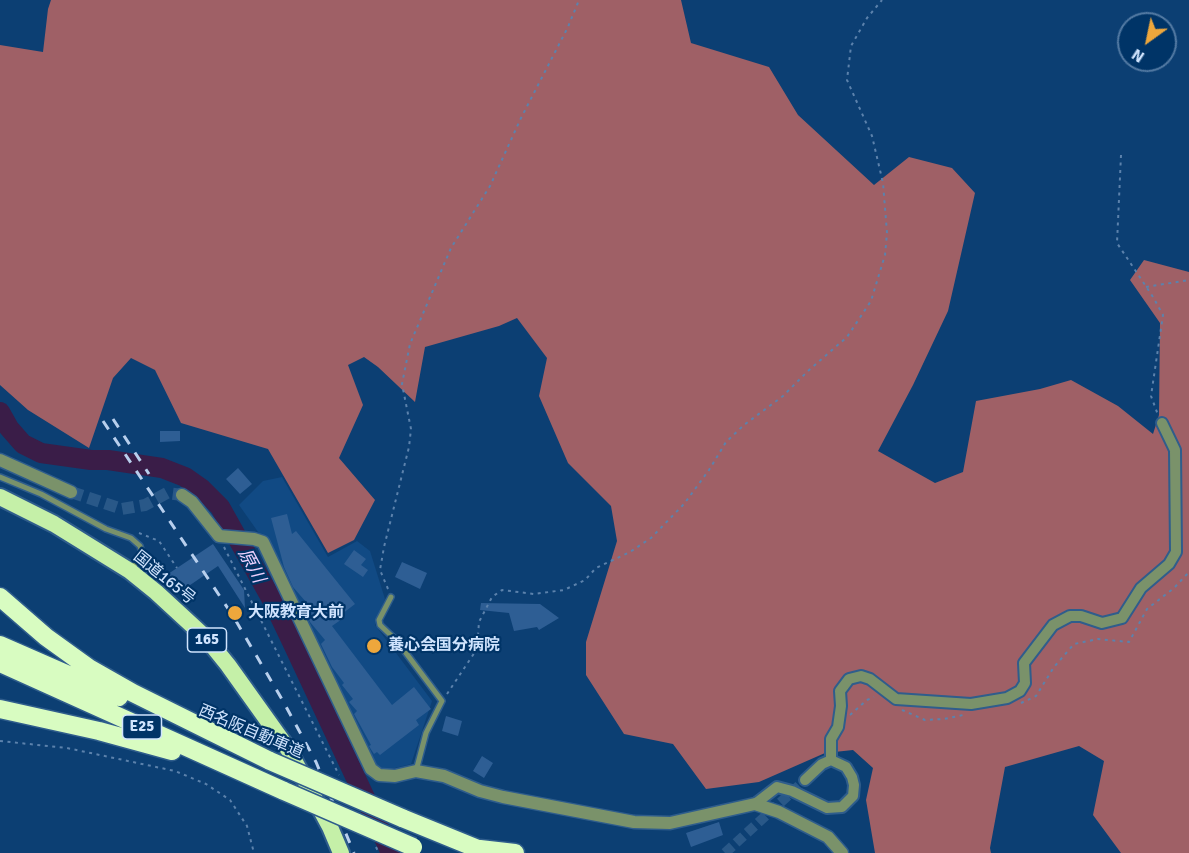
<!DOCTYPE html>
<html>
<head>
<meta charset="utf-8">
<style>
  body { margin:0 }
  #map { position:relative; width:1189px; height:853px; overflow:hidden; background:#0c3f73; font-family:Signika,sans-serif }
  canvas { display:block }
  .north { position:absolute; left:1117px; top:12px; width:60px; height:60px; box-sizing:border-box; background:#003467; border:2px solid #537aa3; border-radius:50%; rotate:213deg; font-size:16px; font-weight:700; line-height:24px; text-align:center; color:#d0e4fe }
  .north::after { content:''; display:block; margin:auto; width:21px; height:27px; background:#eea73c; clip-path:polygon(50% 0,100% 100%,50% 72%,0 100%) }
</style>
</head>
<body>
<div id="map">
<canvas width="1189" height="853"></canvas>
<div class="north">N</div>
</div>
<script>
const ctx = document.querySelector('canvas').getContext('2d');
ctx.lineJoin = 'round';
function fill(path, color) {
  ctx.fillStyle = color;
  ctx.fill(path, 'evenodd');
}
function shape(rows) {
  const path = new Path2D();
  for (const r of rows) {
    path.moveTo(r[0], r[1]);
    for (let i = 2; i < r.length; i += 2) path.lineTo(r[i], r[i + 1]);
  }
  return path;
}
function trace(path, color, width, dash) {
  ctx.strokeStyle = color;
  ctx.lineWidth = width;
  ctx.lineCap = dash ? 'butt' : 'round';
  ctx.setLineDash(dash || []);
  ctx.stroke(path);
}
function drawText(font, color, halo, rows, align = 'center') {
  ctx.font = font + ' Signika,"Noto Sans JP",sans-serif';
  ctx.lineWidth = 4.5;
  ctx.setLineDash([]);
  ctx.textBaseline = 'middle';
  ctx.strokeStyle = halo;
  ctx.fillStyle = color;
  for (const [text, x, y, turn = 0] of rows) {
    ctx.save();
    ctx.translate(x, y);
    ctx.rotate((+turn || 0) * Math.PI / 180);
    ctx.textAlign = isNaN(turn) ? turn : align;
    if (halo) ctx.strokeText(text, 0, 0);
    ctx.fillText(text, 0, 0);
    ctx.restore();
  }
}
const built = shape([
  [282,477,328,557,357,541,370,551,385,599,375,625,432,701,411,764,387,770,376,766,268,546,239,505,263,481]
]);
const forest = shape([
  [51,0,681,0,691,43,769,67,798,115,874,185,909,157,952,168,975,193,948,311,913,385,878,451,935,483,963,472,976,401,1040,389,1071,380,1118,406,1153,434,1159,415,1160,323,1130,280,1144,260,1189,272,1189,853,1121,853,1093,815,1104,761,1079,746,1005,767,990,848,991,853,875,853,866,800,873,768,853,750,825,753,759,782,706,789,673,744,624,734,586,675,586,642,617,541,611,506,568,463,539,396,547,358,517,318,499,326,425,347,415,402,378,367,364,357,348,365,363,405,339,458,375,500,354,540,328,553,268,449,181,423,155,370,131,358,113,378,89,448,28,410,0,385,0,45,43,52,48,9]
]);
const river = shape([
  [0,412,9,428,23,444,41,453,91,460,108,460,162,468,185,477,202,489,220,507,271,598,292,642,391,853]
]);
const building = shape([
  [160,431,180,431,180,441,160,442],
  [238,468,252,484,240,494,226,479],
  [287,514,292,534,296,531,355,604,342,614,345,617,332,626,392,705,414,687,431,709,416,720,419,725,380,755,377,752,374,754,372,751,369,746,371,745,354,714,357,711,349,702,353,699,342,685,344,683,332,667,321,644,325,640,310,622,302,605,306,602,293,587,284,567,271,518],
  [213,544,244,590,245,608,218,566,177,594,159,580],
  [354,550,366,559,361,565,368,570,363,577,344,564],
  [402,562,427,573,420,589,395,577],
  [481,603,540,604,559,618,539,630,537,627,514,631,509,613,480,610],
  [446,716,462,721,458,736,442,731],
  [482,756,493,763,484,778,473,771],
  [719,822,723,835,691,847,686,833]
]);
const minorTunnel = shape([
  [725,853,805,780]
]);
const tertiaryTunnel = shape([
  [71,492,122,509,145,505,167,493,182,495]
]);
const path = shape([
  [1121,155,1117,243,1153,297,1163,315,1151,396,1158,415],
  [1146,287,1189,280],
  [139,533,159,541,177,568],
  [224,547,339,775],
  [388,589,380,570,384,547,409,447,411,429,402,384,410,344,451,248,490,186,521,118,568,27,579,0],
  [447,694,477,649,479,622,492,597,502,590,534,594,564,590,585,580,596,568,630,552,651,538,684,504,709,470,726,442,744,425,783,396,808,371,847,337,871,301,885,255,887,233,883,183,872,136,847,80,851,46,867,18,882,0],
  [1021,703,1036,696,1054,667,1074,644,1098,639,1129,642,1147,609,1174,588,1189,572],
  [902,710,925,720,944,719,963,715],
  [850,715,867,700,874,697],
  [0,741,67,748,175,771,206,784,230,800,247,826,254,853],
  [376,847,379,853]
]);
const service = shape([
  [0,477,41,494,106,529,131,538,140,546,141,550,141,555,131,570],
  [391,597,379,620,380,625,397,641,442,701,426,733,416,771]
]);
const minor = shape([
  [831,760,831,739,838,727,841,706,840,691,849,679,861,676,870,679,896,699,971,704,1007,698,1020,691,1025,683,1024,663,1053,625,1070,616,1081,616,1102,623,1122,618,1141,588,1169,564,1176,552,1175,450,1162,423],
  [755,804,777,787,792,791,827,808,842,807,853,796,854,785,852,777,846,767,831,760,822,764,805,780]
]);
const tertiary = shape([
  [0,460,71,492],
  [182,495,192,502,219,536,254,539,263,542,371,769,379,775,395,776,416,771,444,776,480,791,503,797,634,822,670,823,755,804,779,812,828,837,842,853]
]);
const trunk = shape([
  [0,497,54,524,130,571,156,592,207,639,228,665,288,749,330,827,341,853]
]);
const motorway = shape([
  [0,597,46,637,89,668,133,693,270,761],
  [0,645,119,697],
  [0,663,284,791],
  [0,709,99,731,172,751],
  [402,818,488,853],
  [480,849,515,853]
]);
const rail = shape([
  [113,419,149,474],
  [103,421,233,616,283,701,316,762,354,853]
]);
const motorwayBridge = shape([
  [270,761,402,818],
  [284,791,413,847]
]);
const markers = [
  [235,613,8,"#eea73c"],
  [374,646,8,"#eea73c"]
];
const shields = [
  [207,640,39],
  [142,727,39]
];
const shieldNames = [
  ["165",207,640],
  ["E25",142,727]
];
const streetNames = [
  ["国道165号",164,578,39],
  ["西名阪自動車道",251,732,23]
];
const poiNames = [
  ["大阪教育大前",248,613],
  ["養心会国分病院",388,646]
];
const waterNames = [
  ["原川",251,566,62]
];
fill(built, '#114a84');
fill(forest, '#9f6066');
trace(river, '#3a1d48', 20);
fill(building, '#2e5e94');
trace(minorTunnel, '#295888', 10, [10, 5]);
trace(tertiaryTunnel, '#295888', 12, [12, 6]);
trace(service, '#2f5d8c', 8);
trace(minor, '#2f5d8c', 14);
trace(tertiary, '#2f5d8c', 15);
trace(trunk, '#2f5d8c', 20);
trace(motorway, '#2f5d8c', 21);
trace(path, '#5c82ac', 2, [3, 4.5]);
trace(service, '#7a926a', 5);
trace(minor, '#7a926a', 10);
trace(tertiary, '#7a926a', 12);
trace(trunk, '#c5f0a8', 16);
trace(motorway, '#d8fcc1', 18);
trace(rail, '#b8cfed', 3, [10, 10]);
trace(motorwayBridge, '#2f5d8c', 21, []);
trace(motorwayBridge, '#d8fcc1', 18);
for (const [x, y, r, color] of markers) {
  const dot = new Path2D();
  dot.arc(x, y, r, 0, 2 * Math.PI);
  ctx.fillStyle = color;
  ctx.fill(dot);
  trace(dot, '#003467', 2);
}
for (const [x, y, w] of shields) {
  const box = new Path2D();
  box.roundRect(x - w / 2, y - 12, w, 24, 4.5);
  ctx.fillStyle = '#003467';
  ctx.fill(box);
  trace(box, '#d0e4fe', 1.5);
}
drawText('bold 15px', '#d0e4fe', null, shieldNames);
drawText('16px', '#d0e4fe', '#003467', streetNames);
drawText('bold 16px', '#d0e4fe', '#003467', poiNames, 'left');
drawText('italic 18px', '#eed1fe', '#003467', waterNames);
</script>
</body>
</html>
